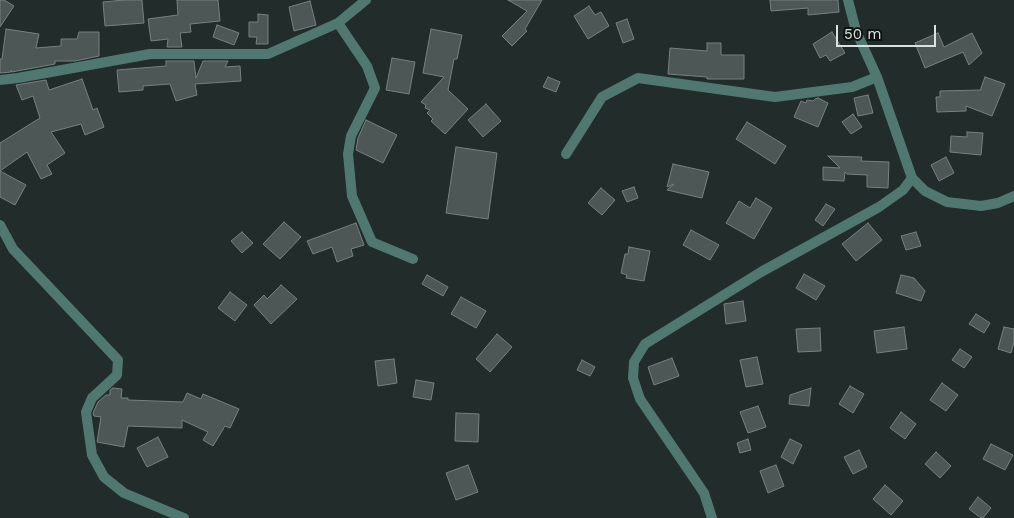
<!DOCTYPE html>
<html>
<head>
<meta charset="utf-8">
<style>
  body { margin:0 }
  #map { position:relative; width:1014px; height:518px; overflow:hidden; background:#222c2a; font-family:"Work Sans",sans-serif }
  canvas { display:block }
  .scale { position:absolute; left:836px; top:25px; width:100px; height:22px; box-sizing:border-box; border:2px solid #dbe1e0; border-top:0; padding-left:6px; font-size:15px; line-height:18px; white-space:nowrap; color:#dbe1e0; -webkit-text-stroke:4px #0f1312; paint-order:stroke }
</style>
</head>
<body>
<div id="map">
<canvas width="1014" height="518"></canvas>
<div class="scale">50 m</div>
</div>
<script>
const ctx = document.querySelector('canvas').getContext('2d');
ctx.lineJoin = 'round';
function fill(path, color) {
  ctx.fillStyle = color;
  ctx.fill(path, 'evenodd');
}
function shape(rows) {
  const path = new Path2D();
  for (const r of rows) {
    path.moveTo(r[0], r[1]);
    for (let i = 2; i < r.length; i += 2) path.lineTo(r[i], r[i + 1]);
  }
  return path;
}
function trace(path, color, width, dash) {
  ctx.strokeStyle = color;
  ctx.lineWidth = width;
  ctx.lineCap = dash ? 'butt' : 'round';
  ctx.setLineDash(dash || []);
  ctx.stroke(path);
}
const building = shape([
  [0,0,4,0,14,6,0,27,0,0],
  [124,0,142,0,144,23,105,26,103,2,124,0],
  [177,0,218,0,220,21,190,24,191,32,180,33,182,47,167,47,168,39,151,41,148,19,178,15,177,0],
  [508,0,542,0,525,29,527,31,512,46,502,36,527,11,508,0],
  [770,0,838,0,839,12,808,15,808,8,771,11,770,0],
  [310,1,316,25,294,31,289,7,310,1],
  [589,6,595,15,601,12,609,26,588,39,574,16,589,6],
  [258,14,268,15,268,44,256,44,257,37,249,37,249,22,258,22,258,14],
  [627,19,634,39,623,43,616,23,627,19],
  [217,25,239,33,234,45,213,37,217,25],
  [6,29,39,34,36,48,61,46,61,39,77,39,79,32,99,32,99,56,75,61,55,61,55,64,17,71,12,72,11,70,11,72,0,73,0,59,2,59,6,29],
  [431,29,462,35,457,59,454,59,448,90,468,109,445,134,431,121,433,119,427,113,430,110,425,108,426,105,421,102,444,77,423,73,431,29],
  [832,32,845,53,830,61,826,55,820,58,813,44,832,32],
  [938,33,944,47,972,33,982,53,969,65,963,52,925,68,915,43,938,33],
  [707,43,721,43,721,55,744,55,744,79,707,79,707,77,668,74,670,48,707,51,707,43],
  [392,58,415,62,409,94,386,90,392,58],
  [166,61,194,61,196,78,203,61,228,61,225,67,240,66,241,81,195,84,197,95,176,101,170,84,143,86,143,90,119,92,117,70,166,66,166,61],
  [548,77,560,82,556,92,543,87,548,77],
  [985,77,1005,84,992,116,966,106,966,111,937,112,936,97,940,97,940,91,981,90,981,88,985,77],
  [82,79,93,110,97,108,104,127,85,135,81,124,51,132,65,153,47,165,52,174,41,179,27,152,0,171,26,185,15,205,0,197,0,143,40,118,33,96,22,100,16,85,46,80,49,90,82,79],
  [868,95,873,113,858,116,854,98,868,95],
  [818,98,828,103,818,127,794,117,801,101,806,103,807,100,813,101,815,99,818,98],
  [486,104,501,121,483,137,468,120,486,104],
  [853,114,862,127,851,134,842,122,853,114],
  [366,120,397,135,383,163,356,150,358,138,366,120],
  [747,122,786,146,775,164,736,139,747,122],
  [967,132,983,133,981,155,950,152,951,136,967,137,967,132],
  [456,147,497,153,488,219,446,213,456,147],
  [828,156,862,157,861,161,889,162,888,188,867,187,867,175,847,174,845,172,844,181,823,180,823,167,840,168,828,156],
  [946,157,954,173,939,181,931,165,946,157],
  [673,164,709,172,702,198,667,190,674,184,667,187,673,164],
  [634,187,638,198,627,202,622,191,634,187],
  [601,188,615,200,602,215,588,203,601,188],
  [756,198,772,208,754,239,726,223,739,201,750,208,756,198],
  [826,204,835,209,823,226,815,220,826,204],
  [284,222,301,237,280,259,263,244,284,222],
  [356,223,364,245,351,249,353,256,337,262,332,247,313,254,307,241,356,223],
  [868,223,882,240,856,261,842,244,868,223],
  [691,230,719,245,710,260,683,245,691,230],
  [242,232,253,243,242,253,231,241,242,232],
  [916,232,921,246,906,250,901,236,916,232],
  [629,247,650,251,644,281,626,278,627,275,621,273,625,254,628,254,629,247],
  [804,274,825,286,816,300,796,288,804,274],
  [427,275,448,287,443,296,422,284,427,275],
  [901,275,914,278,925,291,921,301,896,293,901,275],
  [281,285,297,299,271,324,254,305,264,295,267,299,281,285],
  [230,292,247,305,235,321,218,308,230,292],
  [461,297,486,311,476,328,451,314,461,297],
  [743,301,746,321,726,324,724,304,743,301],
  [976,314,990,323,984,333,969,324,976,314],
  [904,327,907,349,877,353,874,331,904,327],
  [1004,327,1014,329,1014,342,1011,353,998,349,1004,327],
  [820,328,821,351,798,352,796,329,820,328],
  [497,334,512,347,490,372,476,359,497,334],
  [960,349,972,357,964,368,952,360,960,349],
  [757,357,763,384,746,387,740,360,757,357],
  [672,358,679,376,654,385,648,367,672,358],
  [394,359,397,383,378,386,375,361,394,359],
  [582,360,595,367,590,376,577,370,582,360],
  [416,380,434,383,431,400,413,397,416,380],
  [942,383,958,395,946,411,930,400,942,383],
  [850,386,864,394,853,413,839,404,850,386],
  [113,388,122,389,121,398,128,398,128,400,183,402,187,393,201,399,203,394,239,409,230,428,225,426,213,446,203,440,208,432,182,420,182,428,128,426,124,447,97,442,101,417,94,416,93,413,98,402,106,395,110,395,110,390,113,388],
  [811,388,809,406,789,404,790,395,811,388],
  [758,406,766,427,748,433,740,412,758,406],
  [901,412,916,424,905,439,890,428,901,412],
  [456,413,479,414,478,442,455,441,456,413],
  [158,437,168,457,147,467,137,448,158,437],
  [748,439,751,450,740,453,737,443,748,439],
  [790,439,802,445,793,464,781,457,790,439],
  [991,444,1013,455,1005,470,983,459,991,444],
  [859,450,867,467,853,474,844,457,859,450],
  [936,452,951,466,940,478,925,464,936,452],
  [468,465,478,492,456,500,446,473,468,465],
  [776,465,784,486,768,493,760,471,776,465],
  [885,485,903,501,891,515,873,499,885,485],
  [978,497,991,508,983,518,981,518,969,509,978,497]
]);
const minor = shape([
  [338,23,367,66,375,88,351,136,348,154,352,196,372,242,413,259],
  [0,80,18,78,150,54,268,54,338,23,366,0],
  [566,154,602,97,638,78,775,97,852,87,877,77],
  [912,178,925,191,947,202,981,206,998,203,1014,196],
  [0,225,13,249,118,360,117,375,92,398,86,412,92,455,104,477,124,493,184,518],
  [712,518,704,493,640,399,633,378,634,362,645,344,761,272,879,207,903,190,912,178,877,77,856,31,848,0]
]);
fill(building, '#4d5755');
trace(building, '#778280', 1);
trace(minor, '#507870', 10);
</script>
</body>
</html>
